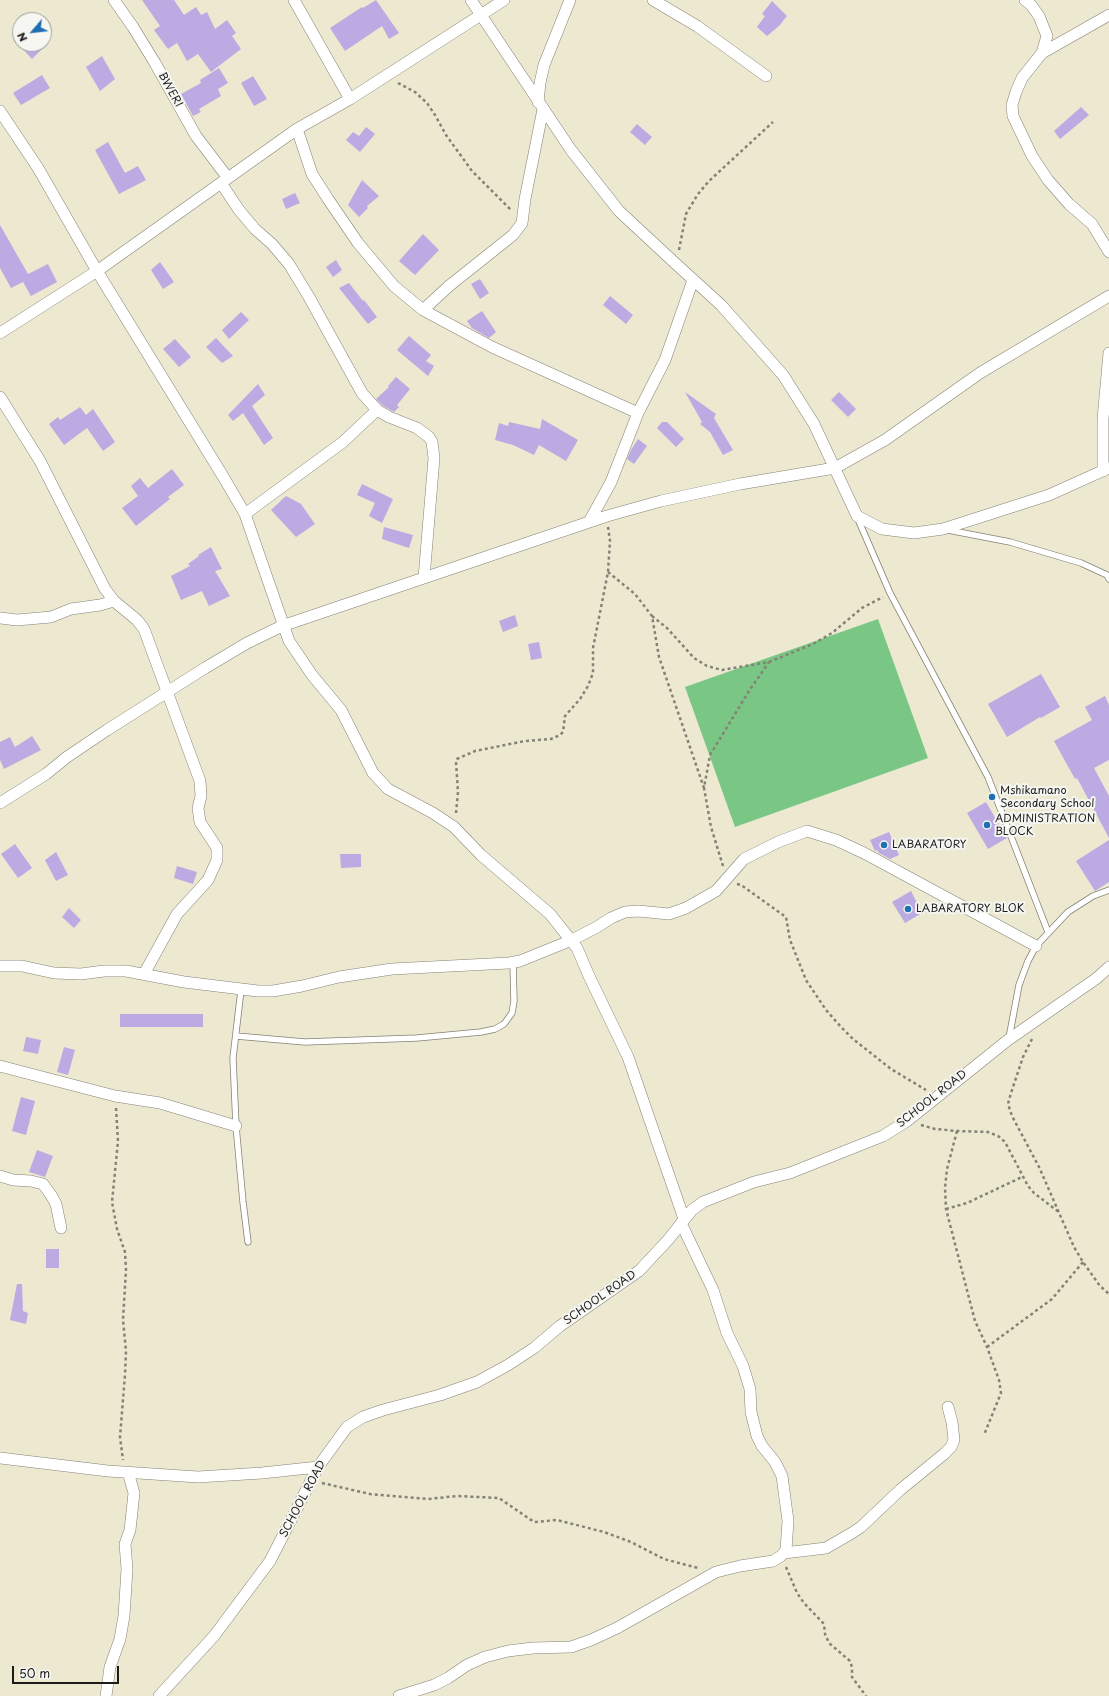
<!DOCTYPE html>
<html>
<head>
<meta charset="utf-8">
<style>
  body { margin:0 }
  #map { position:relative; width:1109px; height:1696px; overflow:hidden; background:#ede8d0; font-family:"Playpen Sans",sans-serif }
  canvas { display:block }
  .north { position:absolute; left:12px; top:12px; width:40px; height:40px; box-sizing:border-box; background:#f6f6f2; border:1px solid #9f9f9c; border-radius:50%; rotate:242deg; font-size:11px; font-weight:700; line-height:16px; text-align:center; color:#1c1c1c }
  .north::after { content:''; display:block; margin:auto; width:14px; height:18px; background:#1f6fb2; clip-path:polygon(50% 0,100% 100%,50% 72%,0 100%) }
  .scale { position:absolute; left:12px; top:1666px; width:107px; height:18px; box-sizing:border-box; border:2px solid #1c1c1c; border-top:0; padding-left:5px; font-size:12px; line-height:14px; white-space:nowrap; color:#1c1c1c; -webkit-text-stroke:3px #f6f6f2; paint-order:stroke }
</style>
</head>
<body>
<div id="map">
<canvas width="1109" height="1696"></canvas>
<div class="north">N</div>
<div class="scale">50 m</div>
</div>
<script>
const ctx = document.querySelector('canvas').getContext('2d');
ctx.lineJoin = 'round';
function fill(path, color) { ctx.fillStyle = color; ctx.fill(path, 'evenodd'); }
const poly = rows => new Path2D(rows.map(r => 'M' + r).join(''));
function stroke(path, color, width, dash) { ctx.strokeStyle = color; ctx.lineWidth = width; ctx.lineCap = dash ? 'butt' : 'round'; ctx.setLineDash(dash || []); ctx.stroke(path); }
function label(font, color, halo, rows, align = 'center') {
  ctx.font = font + ' "Playpen Sans",sans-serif'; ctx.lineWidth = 4; ctx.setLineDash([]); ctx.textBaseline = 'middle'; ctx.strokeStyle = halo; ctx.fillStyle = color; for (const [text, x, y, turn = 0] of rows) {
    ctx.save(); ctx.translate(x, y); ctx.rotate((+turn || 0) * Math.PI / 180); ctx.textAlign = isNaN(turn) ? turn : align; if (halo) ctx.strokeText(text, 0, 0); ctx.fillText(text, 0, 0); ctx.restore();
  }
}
fill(poly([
  [878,619,928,758,735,827,685,687]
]), '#7ac685');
fill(poly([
  [142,0,174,0,184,15,196,7,201,15,207,12,215,29,227,20,236,33,232,36,241,49,211,72,198,54,187,61,177,43,168,49,154,30,160,26],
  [376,0,399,33,389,39,382,26,345,51,330,28,362,7,363,8],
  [772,1,787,16,779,26,767,36,757,27,765,16,762,14],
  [18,44,47,44,32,59],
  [102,56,115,79,100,91,86,67],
  [219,68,228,83,218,89,221,96,199,109,201,112,193,116,181,94,201,83,200,80],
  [42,75,50,88,21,105,13,93],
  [253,76,267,99,254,106,241,83],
  [1081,107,1089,115,1060,139,1054,131],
  [637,124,652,137,645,145,630,132],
  [366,127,375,134,360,152,346,140,353,132,359,136],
  [108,142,125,173,138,166,146,180,119,194,95,150],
  [362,180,379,196,367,206,368,208,359,217,348,205],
  [295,193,300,203,286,209,282,199],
  [0,225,28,274,48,264,57,282,31,296,23,282,11,288,0,268],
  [423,234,439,250,415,275,399,261],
  [336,260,342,270,333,277,326,267],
  [160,262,174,282,163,289,151,270],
  [480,279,489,293,480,299,471,284],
  [349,283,363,301,364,300,377,317,368,324,339,288],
  [610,296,633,315,626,324,603,305],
  [482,311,496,332,489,338,472,328,467,321],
  [241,312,249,320,229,339,222,330],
  [409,336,431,355,426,361,434,366,428,376,397,350],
  [216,338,233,356,222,363,206,347],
  [175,339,191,357,179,367,163,349],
  [396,377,410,389,397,405,399,407,394,412,382,405,376,399,389,387,388,386],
  [258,384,265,395,252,406,273,438,264,445,243,413,233,421,228,415],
  [685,392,716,414,714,418,733,450,723,455,710,432,700,424,702,422],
  [839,392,856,409,848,417,831,400],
  [80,407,86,415,93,409,115,442,103,451,87,428,64,445,49,424,58,417,60,420],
  [542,419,578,440,566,461,539,445,534,455,513,445,495,440,499,423,508,426,509,422,540,429],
  [662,422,667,422,684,439,676,447,657,428],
  [638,439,647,446,634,464,627,459,631,450],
  [172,469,184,485,168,497,170,499,136,526,122,508,138,496,131,486,140,478,148,488],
  [362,484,393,499,382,523,369,516,375,503,357,495],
  [286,496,301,504,315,524,296,537,271,510],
  [384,527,413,535,409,548,382,539],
  [211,547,222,569,215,571,230,596,209,606,202,591,181,600,171,576,190,566,188,564,199,556,198,555],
  [515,615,518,626,503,632,499,621],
  [539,642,542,658,531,660,528,644],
  [1041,674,1060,707,1041,718,1040,717,1007,737,988,704],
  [1105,696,1109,705,1109,760,1094,768,1109,796,1109,838,1077,778,1075,779,1054,741,1092,720,1085,707],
  [32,736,41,750,4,769,0,760,0,742,10,737,15,747],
  [986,802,1007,838,988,849,967,813],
  [889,832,899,855,890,859,879,853,877,850,875,851,870,840],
  [1109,840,1109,882,1095,891,1076,861],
  [15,844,32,868,18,878,1,854],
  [56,852,68,875,56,881,45,860],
  [340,854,361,854,361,867,341,868],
  [177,866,197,872,193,884,174,878],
  [911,891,922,913,905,923,892,902],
  [69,908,81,920,74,928,62,917],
  [120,1014,203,1014,203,1027,120,1027],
  [26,1037,41,1040,38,1054,23,1051],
  [64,1047,75,1050,68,1075,57,1072],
  [21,1097,35,1101,26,1135,12,1131],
  [37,1150,53,1156,45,1177,29,1172],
  [46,1249,59,1249,59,1268,46,1268],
  [17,1284,22,1284,23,1311,28,1313,26,1324,10,1320]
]), '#bcaae2');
const lane = poly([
  [857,517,890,593,988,777,1048,932],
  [948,530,1010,542,1081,563,1107,575,1109,579],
  [241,990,233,1058,236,1126,243,1202,248,1242],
  [236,1036,305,1042,417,1038,481,1032,495,1029,504,1024,512,1013,514,1001,513,963],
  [1009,1038,1019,985,1028,961,1036,946,1068,912,1093,896,1109,890]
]);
const street = poly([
  [114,0,133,27,155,63,196,136,228,178],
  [294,0,350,99],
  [471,0,571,150,619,211,676,264,721,305,783,375,814,424,857,516,882,529,914,533,943,529,1049,495,1109,468],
  [653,0,697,26,766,76],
  [1025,0,1031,5,1039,16,1047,36,1042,53,1022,78,1016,92,1012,105,1013,116,1032,156,1048,180,1069,204,1092,224,1109,252],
  [1042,53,1109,15],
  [538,102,540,83,544,65,570,0],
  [0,111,38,168,97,271,224,478,245,514,289,641,312,675,341,710,373,773,388,789,433,813,454,827,481,855,550,914,577,948,589,976,628,1057,684,1219],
  [297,129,312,174,328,199,358,243,394,286,423,310,492,347,638,413],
  [221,183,239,210,255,229,272,244,289,264,309,297,362,393,377,410,389,417,417,428,429,437,432,442,434,458,424,578],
  [423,310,449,286,513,235,522,223,525,199,543,109],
  [0,333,97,271,297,129,350,99,504,0],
  [0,397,40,461,105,589,114,601,137,620,144,629,200,781,201,796,198,808,200,822,217,848,217,860,208,880,177,914,144,974],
  [1103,471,1103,419,1109,353],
  [245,514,343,442,377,410],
  [589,522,611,482,638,413,665,360,693,280],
  [0,618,17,620,51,617,71,609,100,605,114,601],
  [0,803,46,774,67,757,107,730,205,668,247,643,282,626,607,516,661,501,740,484,835,468,885,440,980,373,1109,296],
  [0,966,22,966,54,973,81,974,104,971,126,971,184,982,258,991,273,991,302,986,339,977,392,969,509,963,520,961,572,940,597,927,611,918,625,912,638,911,669,914,686,908,716,891,744,859,778,842,807,831,836,840,864,853,1036,946],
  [0,1066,115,1096,160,1103,236,1126],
  [0,1176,13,1180,31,1181,43,1184,51,1195,56,1204,61,1228],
  [0,1458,108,1471,198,1477,262,1473,318,1467],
  [784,1553,826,1548,852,1533,861,1527,900,1490,944,1454,951,1447,954,1440,952,1422,948,1407],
  [106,1696,110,1667,120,1639,124,1616,127,1569,125,1544,130,1530,134,1493,128,1472],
  [159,1696,214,1636,270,1561,318,1467,347,1427,363,1417,383,1410,440,1395,477,1382,508,1365,534,1348,560,1326,639,1271,668,1240,692,1210,703,1202,754,1182,790,1173,883,1136,907,1121,1008,1040,1097,978,1109,967],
  [399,1696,434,1685,448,1678,467,1665,485,1657,508,1651,533,1648,571,1647,591,1640,617,1628,716,1572,740,1566,773,1561,781,1556,786,1550,788,1521,782,1476,775,1462,762,1446,757,1436,751,1412,750,1389,743,1366,727,1333,713,1290,681,1223]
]);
stroke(lane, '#848276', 7);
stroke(street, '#848276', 12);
stroke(poly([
  [398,83,415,92,427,103,435,115,446,135,472,171,511,210],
  [679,250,686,214,698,194,709,181,773,122],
  [608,572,635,594,652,616,659,657,704,788],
  [652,616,667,628,694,658,707,666,722,670,769,662,813,644,832,633,862,608,883,597],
  [456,813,458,792,456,762,457,759,475,751,525,741,551,739,560,735,563,732,565,716,580,699,588,686,593,673,593,648,608,572,610,541,608,527],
  [723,866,711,827,704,788,710,755,749,691,769,662],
  [737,884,741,885,786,917,790,940,806,980,826,1010,841,1027,853,1039,891,1069,926,1090],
  [1032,1039,1023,1057,1011,1093,1008,1104,1012,1116,1039,1167,1074,1247,1083,1262,1100,1286,1109,1294],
  [116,1108,118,1141,112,1202,117,1229,125,1252,126,1270,123,1320,126,1351,125,1375,120,1437,123,1460],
  [921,1125,935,1129,957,1131,988,1132,998,1136,1005,1142,1028,1186,1034,1193,1060,1213],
  [957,1131,947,1169,945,1188,946,1209,975,1321,987,1347,999,1380,1001,1393,984,1435],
  [946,1209,967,1203,1022,1177],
  [987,1347,1052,1299,1083,1262],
  [322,1483,370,1494,428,1499,457,1496,499,1498,534,1522,557,1520,604,1532,631,1542,664,1559,698,1568],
  [786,1567,797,1593,804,1603,824,1624,825,1634,829,1643,850,1661,852,1667,852,1677,866,1696]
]), '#848276', 2.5, [3, 3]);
stroke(lane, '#fff', 5.5);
stroke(street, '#fff', 11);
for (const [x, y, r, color] of [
  [992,797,4,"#1f6fb2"],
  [987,825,4,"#1f6fb2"],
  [884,845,4,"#1f6fb2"],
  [908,909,4,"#1f6fb2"]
]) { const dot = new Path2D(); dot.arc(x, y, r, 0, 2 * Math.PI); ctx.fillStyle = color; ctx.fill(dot); stroke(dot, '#f6f6f2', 1.5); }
label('11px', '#1c1c1c', '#f6f6f2', [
  ["BWERI",170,90,61],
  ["SCHOOL ROAD",932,1099,-38],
  ["SCHOOL ROAD",600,1298,-35],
  ["SCHOOL ROAD",303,1499,-62]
]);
label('11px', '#1c1c1c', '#f6f6f2', [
  ["Mshikamano",1000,791],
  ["Secondary School",1000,804],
  ["ADMINISTRATION",995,819],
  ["BLOCK",995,832],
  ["LABARATORY",892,845],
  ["LABARATORY BLOK",916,909]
], 'left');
</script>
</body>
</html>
